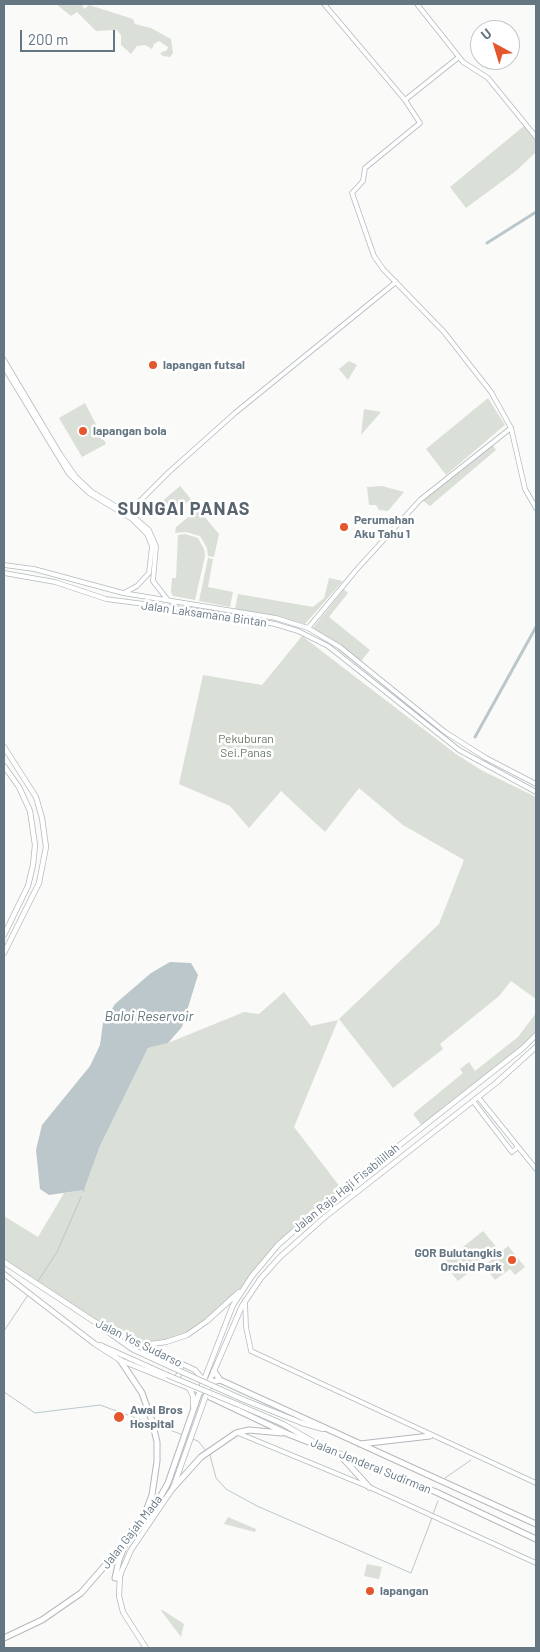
<!DOCTYPE html>
<html>
<head>
<meta charset="utf-8">
<style>
  body { margin:0 }
  #map { position:relative; width:540px; height:1652px; overflow:hidden; background:#fafaf8; font-family:Barlow,sans-serif }
  canvas { display:block }
  .frame { position:absolute; inset:0; border:5px solid #657683; pointer-events:none }
  .north { position:absolute; left:470px; top:20px; width:50px; height:50px; box-sizing:border-box; background:#fff; border:1px solid #c1c8cd; border-radius:50%; rotate:321deg; font-size:14px; font-weight:700; line-height:20px; text-align:center; color:#657683 }
  .north::after { content:''; display:block; margin:auto; width:18px; height:22px; background:#e4572e; clip-path:polygon(50% 0,100% 100%,50% 72%,0 100%) }
  .scale { position:absolute; left:20px; top:30px; width:95px; height:22px; box-sizing:border-box; border:2px solid #657683; border-top:0; padding-left:6px; font-size:15px; line-height:18px; white-space:nowrap; color:#657683; -webkit-text-stroke:4px #fff; paint-order:stroke }
</style>
</head>
<body>
<div id="map">
<canvas width="540" height="1652"></canvas>
<div class="frame"></div>
<div class="north">U</div>
<div class="scale">200 m</div>
</div>
<script>
const ctx = document.querySelector('canvas').getContext('2d');
ctx.lineJoin = 'round';
function fill(path, color) { ctx.fillStyle = color; ctx.fill(path, 'evenodd'); }
const poly = rows => new Path2D(rows.map(r => 'M' + r).join(''));
function stroke(path, color, width, dash) { ctx.strokeStyle = color; ctx.lineWidth = width; ctx.lineCap = dash ? 'butt' : 'round'; ctx.setLineDash(dash || []); ctx.stroke(path); }
function label(font, color, halo, rows, align = 'center') {
  ctx.font = font + ' Barlow,sans-serif'; ctx.lineWidth = 5; ctx.setLineDash([]); ctx.textBaseline = 'middle'; ctx.strokeStyle = halo; ctx.fillStyle = color; for (const [text, x, y, turn = 0] of rows) {
    ctx.save(); ctx.translate(x, y); ctx.rotate((+turn || 0) * Math.PI / 180); ctx.textAlign = isNaN(turn) ? turn : align; if (halo) ctx.strokeText(text, 0, 0); ctx.fillText(text, 0, 0); ctx.restore();
  }
}
fill(poly([
  [56,4,82,4,84,9,89,5,133,19,135,24,151,28,171,39,173,53,170,57,163,56,160,53,167,50,168,47,159,41,154,44,152,49,145,45,137,46,131,54,121,45,121,35,117,30,96,31,77,12,71,16],
  [524,126,536,141,536,152,516,171,466,208,450,187],
  [349,361,357,365,348,380,339,369],
  [488,398,505,425,446,475,426,449],
  [85,403,106,444,82,457,59,418],
  [364,409,381,412,361,435],
  [491,443,496,450,430,506,422,500],
  [180,486,191,499,170,517,159,504],
  [382,486,404,492,388,511,379,510,376,505,369,505,367,487],
  [198,509,219,534,214,557,208,556,207,548,200,536,186,532,175,533,176,527],
  [185,534,198,538,204,549,205,556,195,600,173,596,171,592,172,578,176,578,178,535],
  [208,558,213,559,208,587,233,592,230,607,199,601],
  [329,578,343,581,305,624,235,609,238,594,313,607,324,598],
  [344,589,348,593,329,617,370,650,358,665,312,629],
  [302,636,456,754,481,770,536,797,536,999,511,981,499,996,440,1044,443,1049,393,1088,339,1019,439,924,464,860,403,825,359,788,325,832,281,791,249,828,230,806,179,784,203,675,262,685],
  [284,992,311,1026,338,1020,294,1127,344,1192,292,1235,261,1266,223,1311,199,1328,175,1338,135,1343,119,1338,4,1261,4,1216,38,1237,64,1193,84,1190,100,1146,148,1048,168,1043,244,1012,259,1014],
  [536,1013,536,1035,468,1094,423,1127,413,1114,463,1073,460,1069,469,1062,475,1071,518,1037],
  [483,1231,498,1249,458,1281,443,1263],
  [508,1246,525,1267,515,1275,510,1269,495,1280,484,1266],
  [228,1517,256,1529,255,1532,224,1524],
  [367,1564,382,1567,379,1579,364,1576],
  [161,1609,184,1624,181,1637,162,1612]
]), '#dadfd7');
fill(poly([
  [170,962,191,963,198,975,182,1027,168,1043,148,1048,100,1146,84,1190,49,1195,40,1189,36,1150,42,1125,90,1066,100,1045,103,1023,115,1004,151,973]
]), '#bbc7cb');
stroke(poly([
  [83,1192,84,1190],
  [38,1281,57,1252,81,1197],
  [4,1331,28,1295],
  [4,1392,35,1413,100,1405,150,1423],
  [154,1424,183,1435],
  [187,1437,198,1441,207,1452],
  [210,1455,216,1478,226,1489,257,1506,411,1573,432,1518],
  [445,1478,471,1460],
  [433,1514,438,1501]
]), '#bbc7cb', 1);
stroke(poly([
  [487,243,536,212],
  [475,737,536,627]
]), '#bbc7cb', 3);
const secondary = poly([
  [324,4,405,100,420,123,365,168,363,181,352,193,374,256,383,269,444,332,491,392,511,428,525,489,536,508],
  [417,4,463,62,488,78,536,137],
  [405,100,459,57],
  [4,360,60,454,76,477,92,492,134,517,149,530,156,546,153,581,167,599],
  [4,367,69,474,89,493,132,519,147,534,152,546,149,573,137,586,124,593],
  [128,513,169,472,235,413,396,282],
  [4,565,34,569,123,593,276,618,308,628,340,647,445,732,486,758,536,784],
  [4,573,55,582,106,599,213,613,275,624,298,631,328,646,459,750,536,792],
  [308,628,358,568,420,500,511,428],
  [478,1097,536,1169],
  [473,1101,512,1152,518,1147],
  [245,1301,246,1327,251,1351,536,1483],
  [238,1433,369,1487,536,1563]
]);
const primary = poly([
  [4,747,36,797,42,818,46,847,39,883,4,953],
  [4,766,19,787,30,811,35,845,33,865,28,886,4,935],
  [4,1262,101,1326,195,1370,204,1381],
  [4,1274,95,1344,120,1360,189,1388,193,1396,193,1406],
  [104,1329,132,1349,171,1367],
  [100,1345,167,1375],
  [144,1345,166,1342,187,1335,207,1321,239,1292],
  [175,1380,180,1373,181,1364],
  [202,1385,233,1305,252,1276,278,1245,321,1207,523,1048,536,1035],
  [189,1388,199,1390,210,1380,242,1306,261,1278,280,1257,325,1217,496,1083,536,1047],
  [242,1399,302,1423,323,1429],
  [239,1405,283,1424,319,1445],
  [146,1648,123,1612,119,1596,120,1575,131,1550,173,1488,210,1384]
]);
const highway = poly([
  [120,1360,142,1393,152,1421,157,1442,157,1461,152,1495,144,1516],
  [214,1371,220,1380,536,1524],
  [201,1392,212,1382,220,1380],
  [208,1392,210,1397,288,1434,436,1492,536,1539],
  [360,1444,430,1436],
  [339,1454,369,1487],
  [173,1488,201,1457,236,1433,249,1430,282,1433],
  [120,1575,118,1578,115,1578,119,1560,124,1547],
  [4,1638,42,1620,81,1593,129,1538,158,1501,168,1483,201,1388]
]);
stroke(secondary, '#b3babf', 5.5);
stroke(primary, '#b5babe', 6);
stroke(highway, '#b4b9bd', 7);
stroke(secondary, '#fff', 4);
stroke(primary, '#fff', 4.5);
stroke(highway, '#fff', 5);
const primaryBridge = poly([
  [171,1367,242,1399],
  [167,1375,239,1405]
]);
stroke(primaryBridge, '#b5babe', 6, []);
stroke(primaryBridge, '#fff', 4.5);
for (const [x, y, r, color] of [
  [153,365,5,"#e4572e"],
  [83,431,5,"#e4572e"],
  [344,527,5,"#e4572e"],
  [512,1260,5,"#e4572e"],
  [119,1417,6,"#e4572e"],
  [370,1591,5,"#e4572e"]
]) { const dot = new Path2D(); dot.arc(x, y, r, 0, 2 * Math.PI); ctx.fillStyle = color; ctx.fill(dot); stroke(dot, '#fff', 2); }
label('bold 12px', '#657683', '#fff', [
  ["lapangan futsal",163,365],
  ["lapangan bola",93,431],
  ["Perumahan",354,520],
  ["Aku Tahu 1",354,534],
  ["GOR Bulutangkis",502,1253,"right"],
  ["Orchid Park",502,1267,"right"],
  ["Awal Bros",130,1410],
  ["Hospital",130,1424],
  ["lapangan",380,1591]
], 'left');
label('12px', '#657683', '#fff', [
  ["Jalan Laksamana Bintan",204,614,8],
  ["Jalan Raja Haji Fisabilillah",346,1188,-39],
  ["Jalan Yos Sudarso",139,1343,26],
  ["Jalan Jenderal Sudirman",371,1466,22],
  ["Jalan Gajah Mada",132,1532,-52]
]);
label('12px', '#687a64', '#fff', [
  ["Pekuburan",246,739],
  ["Sei.Panas",246,753]
]);
label('italic 14px', '#60757c', '#fff', [
  ["Baloi Reservoir",149,1016]
]);
ctx.letterSpacing = '1px';
label('bold 18px', '#57646e', '#fff', [
  ["SUNGAI PANAS",184,509]
]);
ctx.letterSpacing = '0px';
</script>
</body>
</html>
